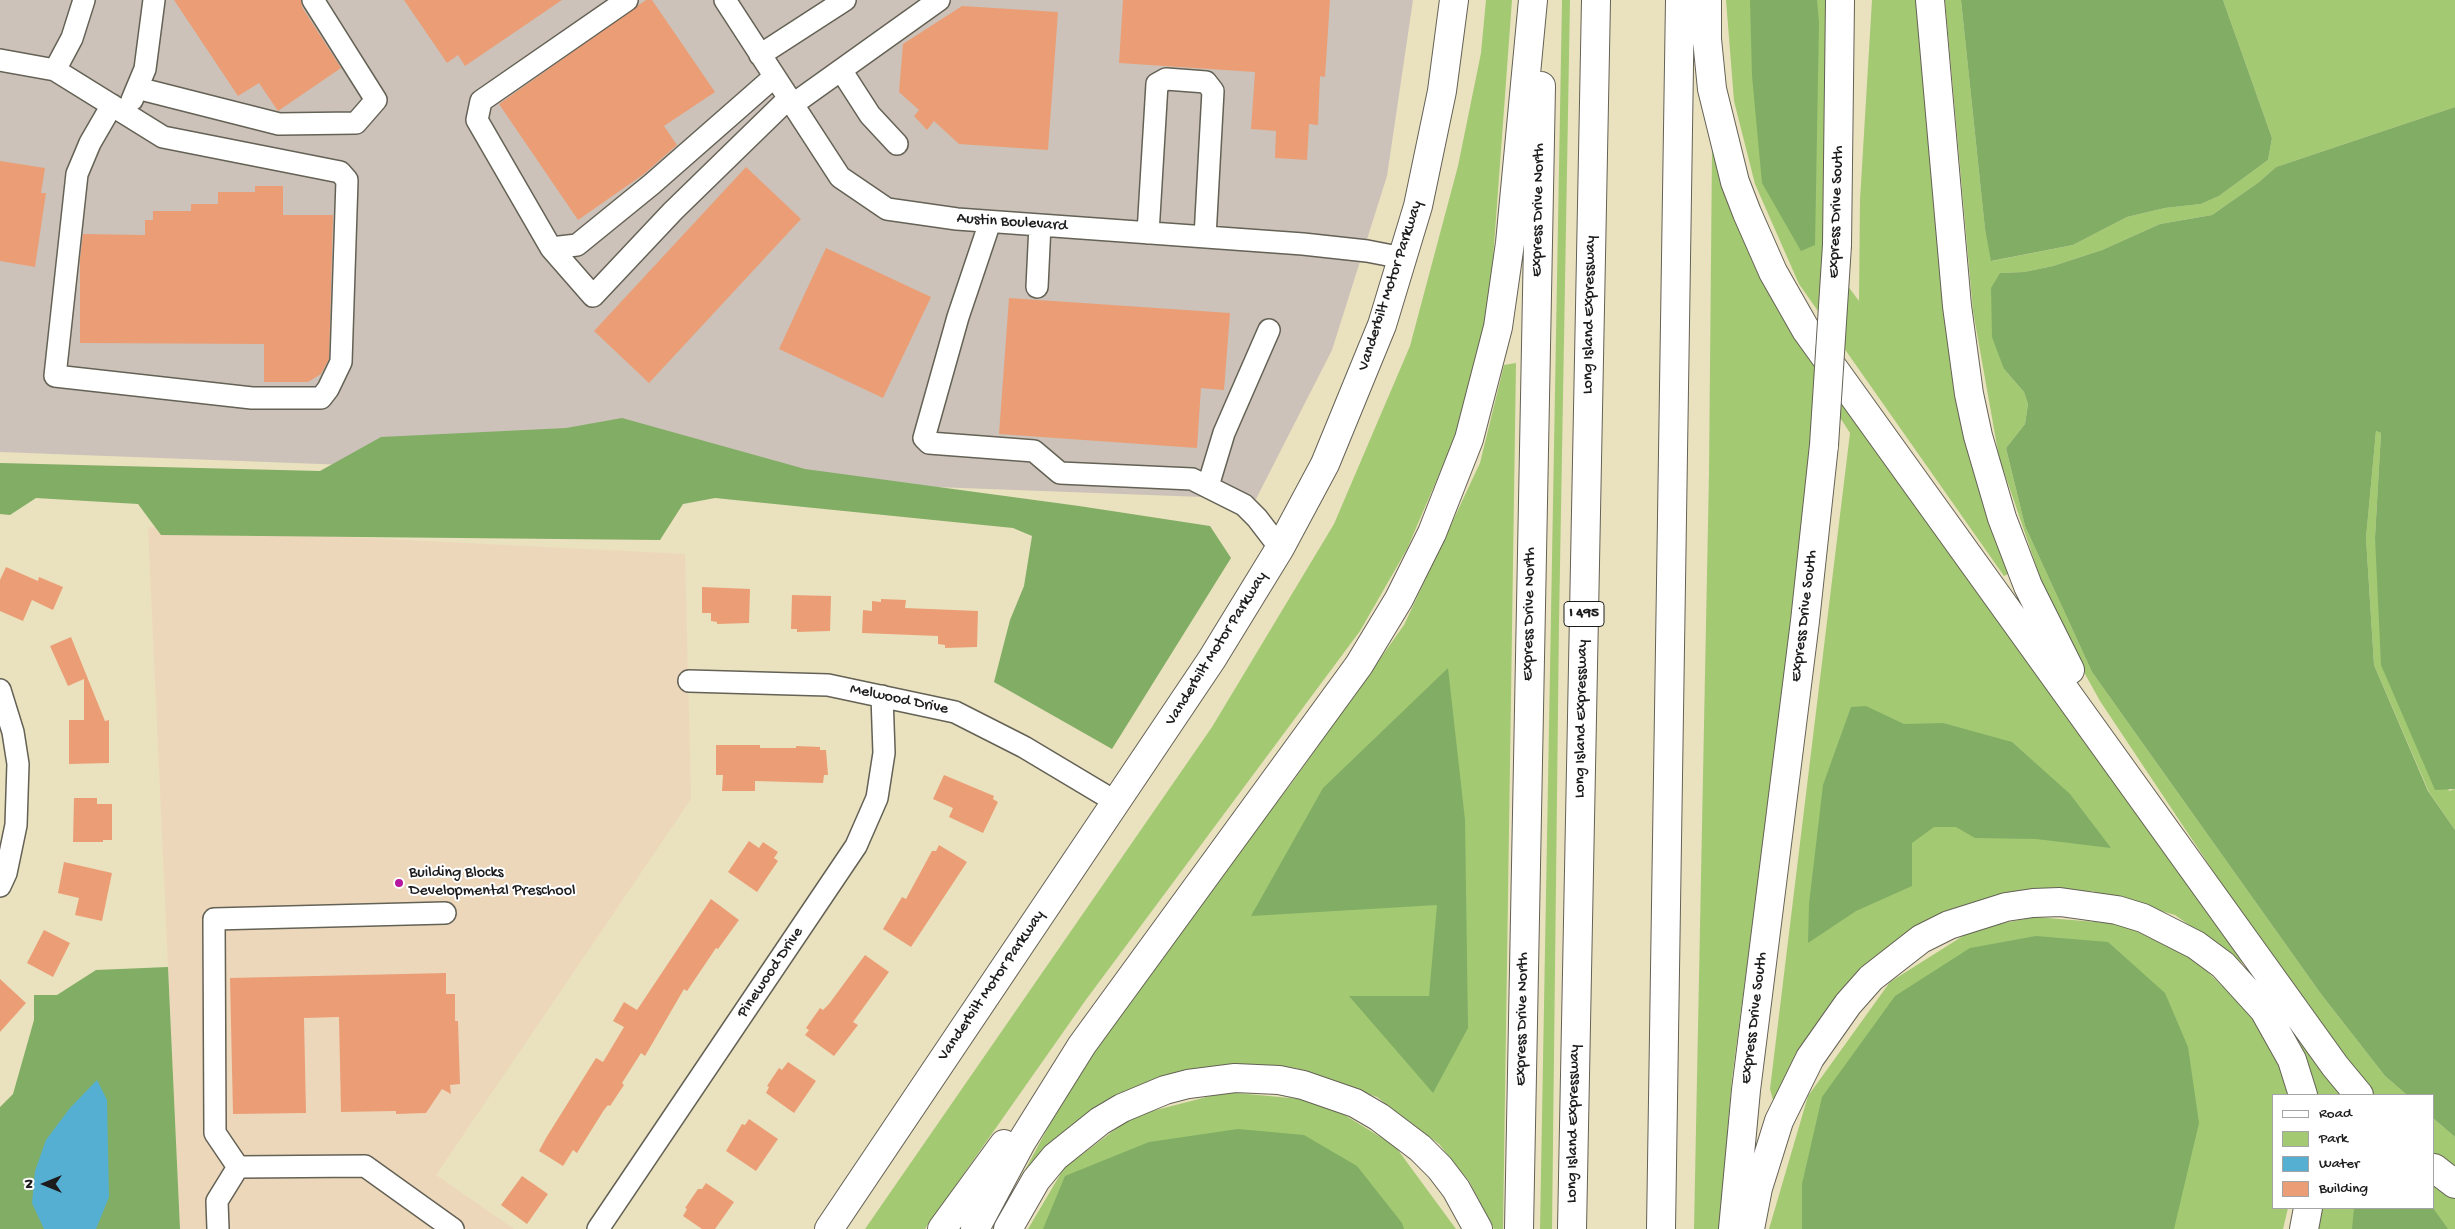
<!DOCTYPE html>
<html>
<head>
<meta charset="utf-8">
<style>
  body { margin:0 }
  #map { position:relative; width:2455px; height:1229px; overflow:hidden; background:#eae1bf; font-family:"Gochi Hand",sans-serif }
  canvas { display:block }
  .legend { position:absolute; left:2272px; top:1094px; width:162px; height:115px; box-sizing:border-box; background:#fff; border:1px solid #a4a4a4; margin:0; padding:6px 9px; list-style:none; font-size:15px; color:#1c1c1c }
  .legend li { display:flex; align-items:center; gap:10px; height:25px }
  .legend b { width:25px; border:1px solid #a4a4a4 }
  .north { position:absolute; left:20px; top:1159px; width:50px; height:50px; -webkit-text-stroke:4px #fff; paint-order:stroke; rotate:270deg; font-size:14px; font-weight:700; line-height:20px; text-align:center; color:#1c1c1c }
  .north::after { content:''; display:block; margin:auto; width:18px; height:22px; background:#1c1c1c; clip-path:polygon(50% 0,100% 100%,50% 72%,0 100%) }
</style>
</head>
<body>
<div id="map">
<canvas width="2455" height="1229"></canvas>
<ul class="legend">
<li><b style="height:6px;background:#fff"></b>Road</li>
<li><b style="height:14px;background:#a3c973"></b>Park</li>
<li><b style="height:14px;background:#54afd2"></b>Water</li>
<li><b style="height:14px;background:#eb9e75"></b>Building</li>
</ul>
<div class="north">N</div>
</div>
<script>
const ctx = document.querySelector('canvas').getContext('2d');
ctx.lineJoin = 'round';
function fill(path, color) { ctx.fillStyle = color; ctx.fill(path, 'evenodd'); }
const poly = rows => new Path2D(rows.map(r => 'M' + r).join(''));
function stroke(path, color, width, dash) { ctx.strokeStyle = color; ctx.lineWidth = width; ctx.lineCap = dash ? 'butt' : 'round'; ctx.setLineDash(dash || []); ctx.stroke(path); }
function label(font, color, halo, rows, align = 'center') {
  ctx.font = font + ' "Gochi Hand",sans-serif'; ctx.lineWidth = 4; ctx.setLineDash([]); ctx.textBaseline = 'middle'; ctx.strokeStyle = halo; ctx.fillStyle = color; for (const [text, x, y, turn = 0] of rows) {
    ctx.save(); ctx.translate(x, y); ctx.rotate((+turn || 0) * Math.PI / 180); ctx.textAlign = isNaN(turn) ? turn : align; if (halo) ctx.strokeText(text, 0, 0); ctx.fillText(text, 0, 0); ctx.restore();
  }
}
fill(poly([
  [148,527,685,554,691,799,436,1175,514,1229,180,1229]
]), '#edd7bb');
fill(poly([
  [0,0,1413,0,1387,176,1332,350,1256,499,0,452]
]), '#ccc2b9');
fill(poly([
  [1486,0,1512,0,1490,300,1456,435,1407,549,1360,631,1085,1001,925,1229,865,1229,1212,727,1334,524,1410,346,1458,166,1481,53],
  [1562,0,1570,0,1559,623,1552,1229,1540,1229],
  [1726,0,1831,0,1824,254,1859,301,1860,200,1872,0,1926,0,1953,318,2018,569,2004,576,1799,284,1755,184,1734,101],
  [1945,0,1961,0,1985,229,1992,261,2073,245,2127,217,2165,208,2201,204,2219,196,2268,160,2272,138,2223,0,2455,0,2455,107,2276,167,2259,182,2212,215,2160,224,2102,250,2053,266,2024,272,2000,273,2004,369,2024,392,2028,404,2025,424,2006,448,2025,526,2092,672,2321,994,2385,1076,2407,1095,2374,1095,2364,1084,2261,943,2100,701,2054,618,1999,457,1973,311],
  [1712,150,1733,215,1813,353,2347,1095,2314,1095,2298,1035,2245,965,2175,915,2092,891,1997,897,1912,933,1786,1081,1773,1100,1770,1089,1850,433,1817,382,1778,731,1732,1078,1719,1229,1694,1229,1709,473],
  [1516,363,1503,1229,1494,1229,1469,1181,1439,1144,1377,1097,1296,1068,1223,1065,1153,1079,1083,1116,1020,1190,999,1229,993,1229,1076,1076,1191,912,1291,784,1404,625,1480,463,1504,365],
  [2376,431,2381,433,2375,537,2449,791,2455,789,2455,830,2429,792,2374,665,2366,538],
  [2035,917,2121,924,2194,959,2253,1015,2286,1080,2288,1095,2274,1095,2274,1208,2288,1208,2283,1229,1769,1229,1808,1096,1890,982,1974,929],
  [1226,1092,1322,1101,1395,1146,1456,1229,1028,1229,1064,1168,1133,1116],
  [2434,1119,2455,1137,2455,1171,2434,1154],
  [2434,1178,2455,1194,2455,1229,2311,1229,2317,1208,2434,1208]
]), '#a3c973');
fill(poly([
  [1750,0,1817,0,1819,22,1815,245,1801,251,1762,183,1752,76],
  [1961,0,2223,0,2272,138,2268,160,2219,196,2201,204,2165,208,2127,217,2073,245,1991,261,1985,229],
  [2455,107,2455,789,2435,790,2381,665,2375,537,2381,433,2376,431,2366,538,2374,665,2428,791,2455,830,2455,1137,2434,1119,2434,1095,2407,1095,2385,1076,2321,994,2092,672,2025,526,2006,448,2025,424,2028,404,2024,392,2004,369,1992,337,1991,288,2000,273,2024,272,2053,266,2102,250,2160,224,2212,215,2259,182,2276,167],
  [622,418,805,469,1079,506,1210,526,1231,558,1112,749,994,682,1010,620,1024,586,1032,536,1013,528,715,498,683,504,660,540,161,535,138,504,36,498,10,515,0,514,0,463,320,471,381,437,566,428],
  [1448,668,1465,820,1468,1028,1433,1093,1349,996,1429,996,1437,905,1251,916,1323,788],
  [1866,706,1904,724,1943,723,2012,742,2070,794,2111,848,2036,839,1975,838,1956,827,1934,827,1912,843,1912,886,1856,911,1808,943,1809,904,1823,785,1851,707],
  [2036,936,2108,942,2165,993,2188,1047,2199,1123,2174,1229,1802,1229,1802,1184,1822,1097,1895,996,1970,948],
  [168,967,180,1229,0,1229,0,1107,13,1094,34,1020,34,995,57,995,96,970],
  [1238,1129,1304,1135,1357,1166,1402,1223,1404,1229,1043,1229,1065,1176,1149,1142],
  [2354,1208,2433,1208,2448,1229,2352,1229]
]), '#82ad65');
fill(poly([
  [97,1080,107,1100,109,1197,96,1229,44,1229,32,1203,35,1171,46,1140,70,1108]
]), '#54afd2');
fill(poly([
  [174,0,301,0,302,7,341,68,278,111,259,83,238,96],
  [404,0,562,0,465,66,458,55,447,63],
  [646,0,652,0,715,92,664,126,677,145,644,174,578,220,499,104],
  [1123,0,1330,0,1325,77,1320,76,1318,125,1309,124,1307,160,1275,158,1276,131,1251,129,1255,72,1119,63],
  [962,6,1058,12,1048,150,959,144,934,121,927,130,914,116,919,110,899,92,903,44],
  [0,161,45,168,41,193,46,193,35,267,0,261],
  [746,167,801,219,649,383,594,331],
  [255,186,283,186,283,215,333,215,329,359,321,374,308,382,264,382,264,344,80,343,80,259,83,234,145,235,145,220,153,220,153,211,191,211,191,204,218,204,218,192,255,192],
  [826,248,931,297,883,398,779,349],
  [1009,298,1230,313,1224,390,1201,388,1197,448,999,434],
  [6,567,38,581,39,577,63,587,53,610,32,600,23,621,0,611,0,580],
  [702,587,750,589,749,623,717,624,717,622,711,621,711,613,702,613],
  [792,595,831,596,830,631,797,632,797,629,791,629],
  [881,599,906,600,905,608,978,611,977,647,945,648,945,645,938,644,938,636,862,633,863,610,872,611,872,601,881,602],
  [71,637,105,721,109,720,109,763,69,764,69,720,84,720,84,679,68,686,50,646],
  [716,745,760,745,760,748,796,748,796,746,820,747,820,750,826,750,828,775,824,775,823,783,755,781,755,791,722,791,723,775,716,775],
  [944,775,994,796,993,799,998,802,983,833,949,817,953,808,933,799],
  [74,798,97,798,97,804,112,804,112,840,103,840,103,842,73,842],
  [749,841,759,848,763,842,778,852,774,858,778,861,757,892,728,872],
  [939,845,967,862,911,947,883,929,902,897,906,899,932,851,936,851],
  [64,862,112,873,102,921,75,915,79,898,58,893],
  [711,899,739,920,718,949,716,948,687,991,684,989,645,1056,641,1053,622,1083,624,1085,610,1106,608,1105,604,1110,577,1153,573,1150,563,1166,539,1151,546,1138,596,1058,603,1062,624,1027,613,1021,624,1002,637,1010],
  [44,930,70,943,53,977,27,963],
  [865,955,889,972,853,1022,858,1025,834,1056,805,1035,809,1030,806,1028,820,1008,823,1010,829,1004],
  [446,973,446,994,455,994,455,1021,458,1021,460,1084,450,1085,451,1094,442,1089,426,1113,396,1114,396,1111,341,1112,339,1017,304,1018,306,1113,233,1114,230,978],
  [0,979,26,1003,0,1032],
  [788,1062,816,1081,794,1113,766,1093,769,1087,767,1086,779,1068,782,1070],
  [749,1119,778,1139,756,1171,726,1151,742,1124,745,1125],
  [522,1176,548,1194,527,1224,501,1205],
  [706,1183,734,1202,715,1229,702,1229,683,1216,687,1209,685,1208,698,1189,702,1189]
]), '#eb9e75');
const minor = poly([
  [627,0,481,101,477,120,551,248,577,245,652,184,774,77],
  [725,0,840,177,887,209,957,219,1303,244,1367,251,1403,258],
  [760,55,845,0],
  [0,60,55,70,163,137,340,172,347,180,341,362,328,389,321,398,252,398,55,376,77,174,90,143,112,105],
  [55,70,72,38,84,0],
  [841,70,870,115,897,144],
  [137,88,279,124,356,123,376,100,313,0],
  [132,100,145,69,154,0],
  [792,105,939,0],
  [990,222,958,317,924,438,929,443,1034,451,1060,473,1192,479,1244,505,1257,518,1280,548],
  [1148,233,1157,84,1166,79,1206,82,1213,91,1205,237],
  [551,248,593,296,673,211,788,99],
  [1037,287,1040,225],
  [1208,486,1224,433,1269,330],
  [689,681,828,685,955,712,1024,747,1116,802],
  [0,690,13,732,18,764,16,825,6,873,0,886],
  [238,1167,365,1166,453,1229],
  [218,1229,217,1201,238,1167,215,1133,214,919,445,913],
  [598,1229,856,846,877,798,884,753,882,696]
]);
const major = poly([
  [829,1229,1212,659,1280,548,1325,464,1382,325,1418,206,1442,91,1454,0]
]);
const highway = poly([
  [1707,0,1707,39,1712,89,1735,182,1747,213,1773,272,1806,330,2335,1066,2359,1095],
  [1930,0,1957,306,1969,394,1978,436,2002,518,2028,586,2070,670],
  [1837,245,1840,0],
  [2434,1168,2455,1184],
  [942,1229,1004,1144],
  [975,1229,1022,1141,1082,1045,1359,665,1399,599,1432,533,1469,439,1498,327,1510,243,1533,0],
  [1008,1229,1036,1180,1055,1157,1100,1121,1122,1108,1165,1090,1188,1084,1235,1078,1279,1080,1303,1085,1355,1103,1379,1117,1420,1148,1440,1168,1456,1189,1478,1229],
  [1519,1229,1541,86],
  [1572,1229,1596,0],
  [1661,1229,1680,0],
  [1733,1229,1746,1090,1805,621,1824,445],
  [1750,1229,1758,1188,1779,1121,1810,1058,1848,1004,1871,978,1921,939,1949,925,2006,907,2033,903,2060,902,2117,910,2143,918,2196,945,2223,965,2264,1010,2292,1060,2303,1095],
  [2304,1229,2308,1208]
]);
stroke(minor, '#646155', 24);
stroke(major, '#646155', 30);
stroke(highway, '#646155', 30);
stroke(minor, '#fff', 21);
stroke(major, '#fff', 28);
stroke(highway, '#fff', 28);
const highwayBridge = poly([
  [1824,445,1837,245]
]);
stroke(highwayBridge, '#646155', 30, []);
stroke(highwayBridge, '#fff', 28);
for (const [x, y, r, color] of [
  [399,883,5,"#b5179e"]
]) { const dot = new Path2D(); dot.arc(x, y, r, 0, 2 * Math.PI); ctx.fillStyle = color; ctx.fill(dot); stroke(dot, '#fff', 2); }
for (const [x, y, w] of [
  [1584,614,40]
]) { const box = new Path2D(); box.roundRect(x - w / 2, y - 12.5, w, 25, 4); ctx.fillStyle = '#fff'; ctx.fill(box); stroke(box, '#1c1c1c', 1); }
label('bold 15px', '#1c1c1c', null, [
  ["I 495",1584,614]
]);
label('16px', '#1c1c1c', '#fff', [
  ["Express Drive North",1539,210,-89],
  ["Express Drive South",1837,212,-88],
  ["Austin Boulevard",1012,223,4],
  ["Vanderbilt Motor Parkway",1391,286,-72],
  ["Long Island Expressway",1590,315,-89],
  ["Express Drive North",1530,614,-89],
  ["Express Drive South",1805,616,-83],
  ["Vanderbilt Motor Parkway",1217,649,-58],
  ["Melwood Drive",899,700,12],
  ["Long Island Expressway",1582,719,-89],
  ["Pinewood Drive",771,973,-56],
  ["Vanderbilt Motor Parkway",992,986,-56],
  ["Express Drive South",1755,1018,-83],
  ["Express Drive North",1523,1019,-89],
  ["Long Island Expressway",1574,1124,-89]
]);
label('16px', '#1c1c1c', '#fff', [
  ["Building Blocks",409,874],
  ["Developmental Preschool",409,892]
], 'left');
</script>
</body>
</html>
